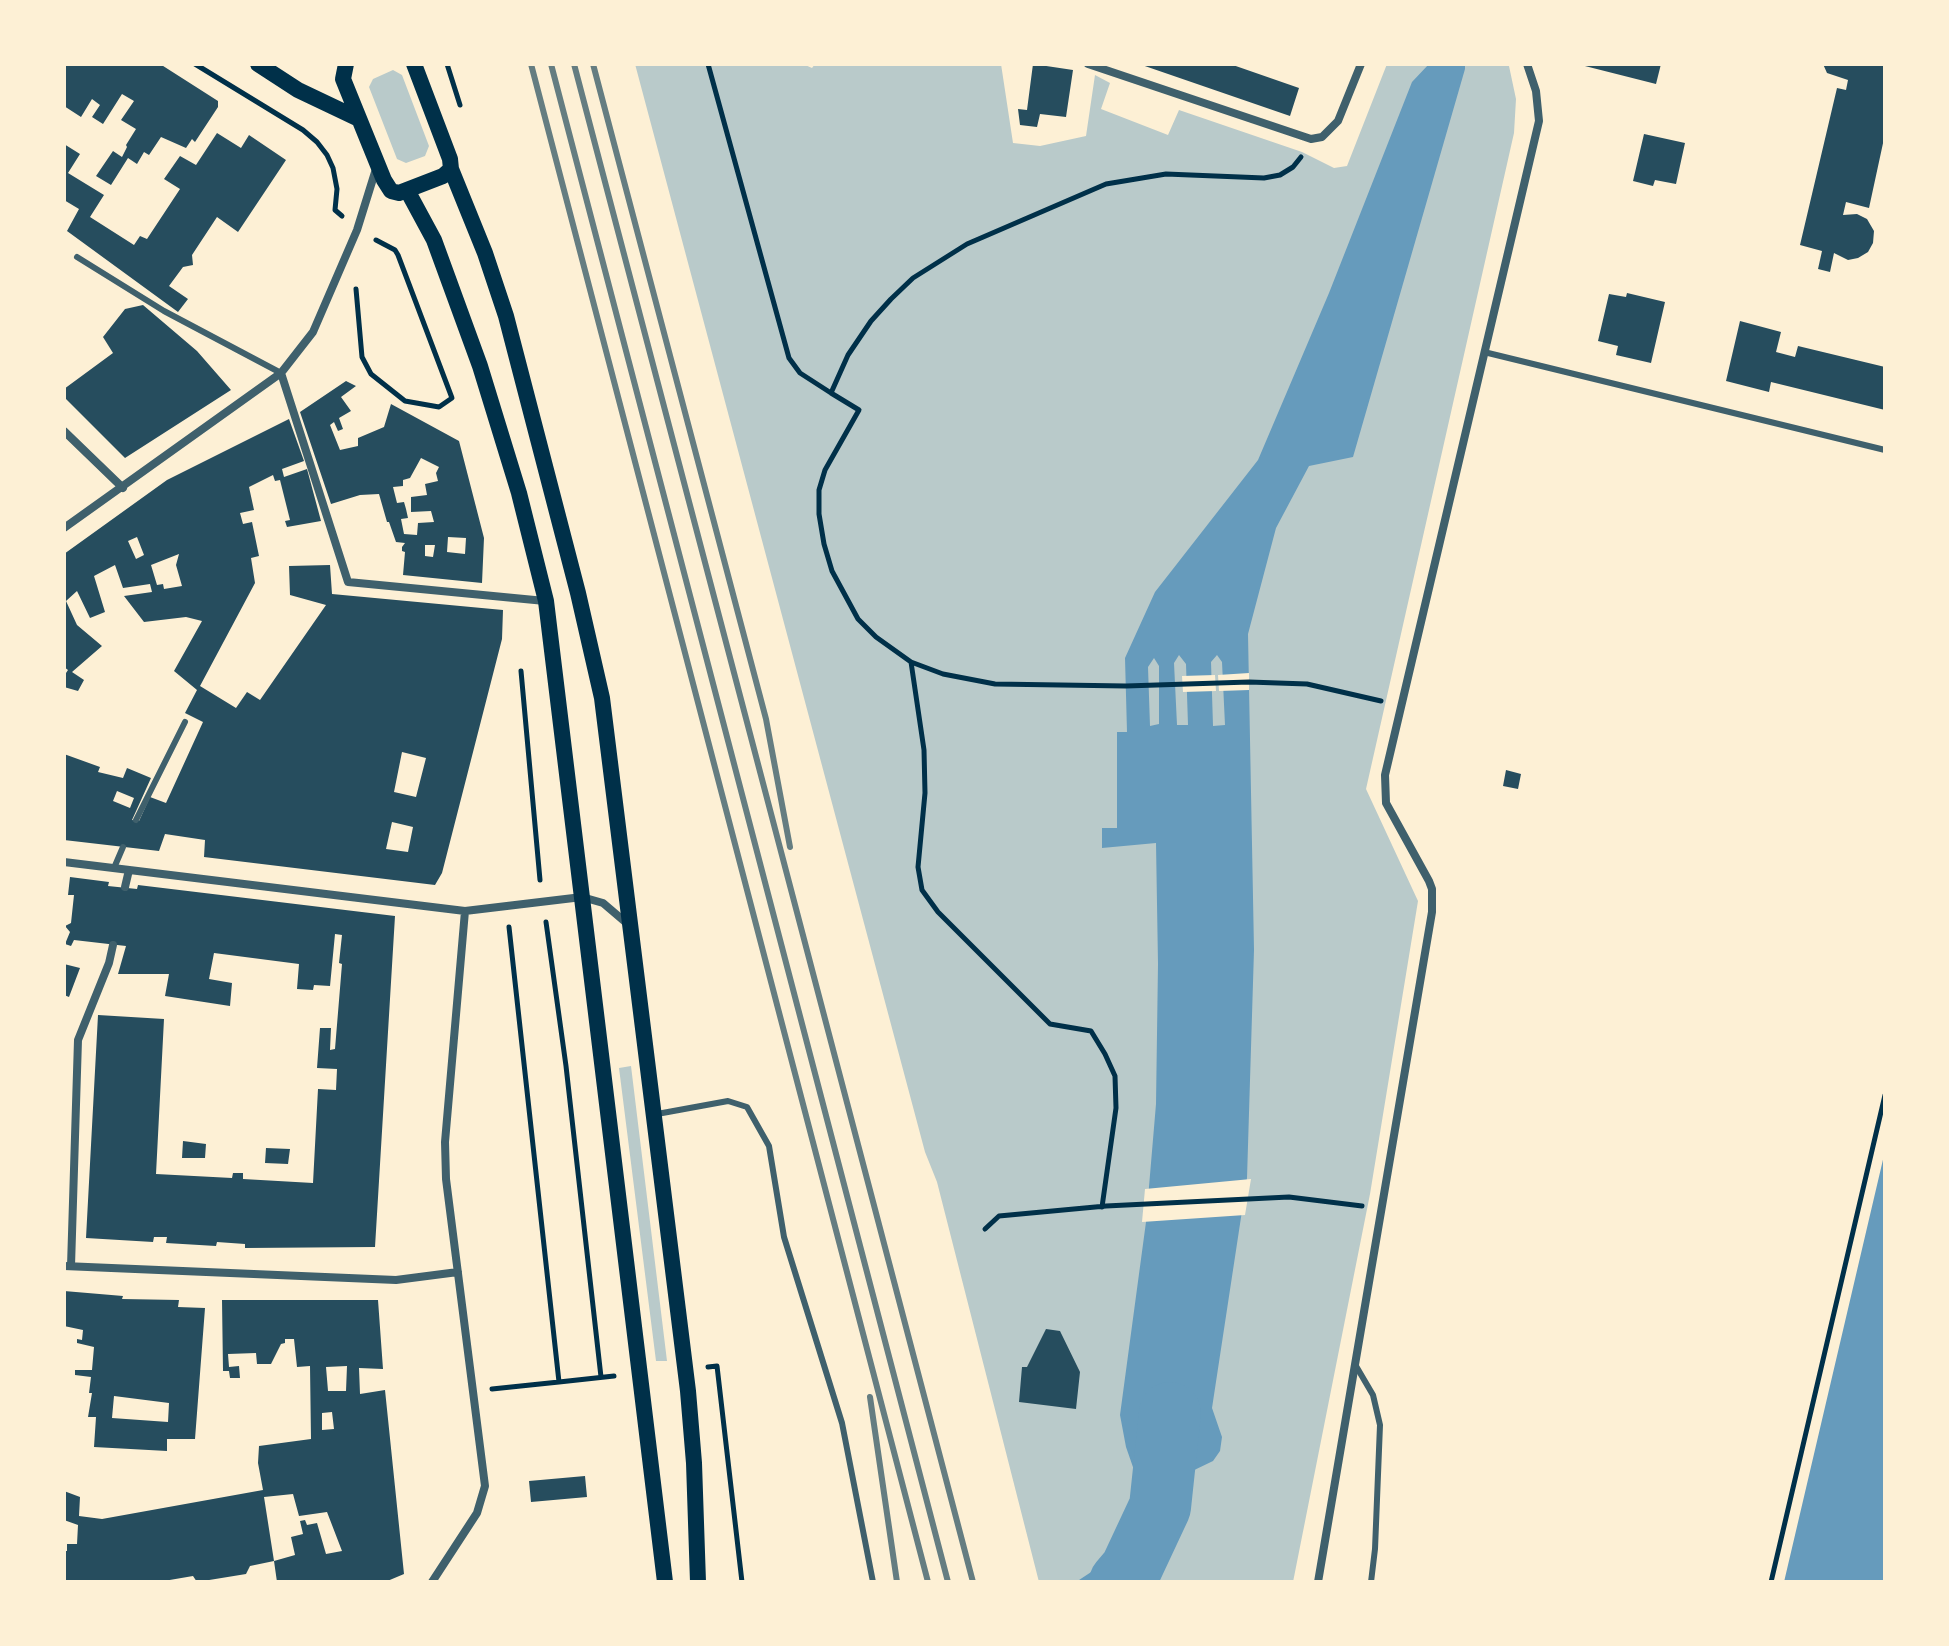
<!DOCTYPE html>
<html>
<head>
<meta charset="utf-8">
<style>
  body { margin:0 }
  #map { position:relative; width:1949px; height:1646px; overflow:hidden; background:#fdf0d5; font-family:Karla,sans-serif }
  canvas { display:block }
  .frame { position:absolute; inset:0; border:66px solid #fdf0d5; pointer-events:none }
</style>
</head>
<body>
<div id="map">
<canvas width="1949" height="1646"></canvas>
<div class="frame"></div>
</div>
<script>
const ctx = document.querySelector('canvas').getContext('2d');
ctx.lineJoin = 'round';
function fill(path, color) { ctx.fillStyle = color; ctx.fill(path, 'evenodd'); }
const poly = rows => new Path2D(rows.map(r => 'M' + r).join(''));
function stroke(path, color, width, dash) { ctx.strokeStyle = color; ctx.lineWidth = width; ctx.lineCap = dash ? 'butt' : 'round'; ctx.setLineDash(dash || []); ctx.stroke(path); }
fill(poly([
  [635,64,803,64,812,68,815,64,1001,64,1013,143,1040,146,1086,136,1095,75,1110,83,1101,109,1168,135,1179,110,1302,152,1334,168,1347,166,1387,64,1507,64,1509,66,1516,99,1514,133,1366,789,1418,901,1370,1194,1293,1582,1039,1582,937,1182,925,1152],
  [393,70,402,75,429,146,425,156,406,163,397,159,369,87,373,79],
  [631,1066,667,1361,656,1361,619,1068]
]), '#b9caca');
fill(poly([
  [1429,64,1465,64,1465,69,1353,457,1309,466,1276,528,1248,634,1254,950,1247,1178,1212,1408,1222,1437,1220,1451,1213,1461,1186,1474,1166,1477,1156,1512,1168,1515,1139,1582,1076,1582,1117,1555,1128,1513,1144,1511,1152,1474,1134,1470,1126,1447,1120,1415,1146,1222,1156,1104,1158,964,1156,843,1102,848,1102,828,1117,828,1117,732,1127,732,1125,658,1155,592,1258,460,1329,293,1412,82],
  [1179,655,1186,664,1188,725,1177,725,1174,663],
  [1217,655,1222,662,1225,725,1213,726,1211,662],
  [1154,658,1159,666,1159,724,1150,726,1148,667],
  [1885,1151,1885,1582,1784,1582]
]), '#669bbc');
fill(poly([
  [1249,673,1249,690,1219,691,1218,675],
  [1215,675,1216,691,1183,692,1182,676],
  [1251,1179,1245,1215,1142,1222,1145,1189]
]), '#fdf0d5');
stroke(poly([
  [1120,1582,1131,1569,1160,1507,1170,1413]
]), '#669bbc', 62);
fill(poly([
  [64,64,160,64,218,101,218,107,195,142,192,139,186,148,161,137,149,155,144,152,137,164,128,158,111,185,96,176,113,151,122,157,127,147,126,145,136,129,121,120,134,101,122,94,103,124,92,117,100,105,92,99,81,117,64,106],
  [1033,64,1073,70,1066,117,1040,114,1037,127,1020,125,1018,109,1027,110],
  [1139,64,1230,64,1299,88,1290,116],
  [1577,64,1661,64,1656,84],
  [1823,64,1885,64,1885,134,1869,208,1846,202,1843,215,1857,214,1867,219,1874,231,1873,243,1868,252,1858,258,1848,260,1834,253,1830,272,1818,269,1822,251,1800,245,1837,88,1846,90,1848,80,1827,73],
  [217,133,241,148,249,135,286,160,238,232,217,217,192,255,193,265,183,267,169,286,188,299,178,312,67,231,79,209,64,200,64,144,80,154,68,173,104,195,90,217,134,245,140,236,147,239,180,189,164,179,180,156,196,165],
  [1644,134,1685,143,1676,184,1655,180,1653,186,1633,181],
  [1627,293,1665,302,1651,363,1616,355,1618,346,1598,341,1609,294,1626,297],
  [143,305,197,351,231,390,125,458,64,397,64,389,113,353,103,337,125,309],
  [1740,321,1781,332,1776,352,1795,357,1798,346,1885,367,1885,410,1771,382,1769,392,1726,381],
  [346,381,356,386,341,397,351,411,339,418,343,429,338,431,334,422,330,425,340,450,358,446,358,438,384,427,391,404,459,441,484,538,482,583,403,575,405,552,402,551,402,547,405,543,396,542,389,522,387,522,379,494,360,495,331,504,300,412],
  [421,458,439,467,436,473,438,481,425,484,427,495,411,497,411,512,431,511,434,522,418,523,417,535,404,534,401,519,408,518,406,509,404,502,397,503,393,487,403,486,403,480,410,478],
  [448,537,466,538,465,554,447,552],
  [425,545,435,545,433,557,425,556],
  [289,419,304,461,282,469,284,477,307,469,321,521,287,527,285,521,290,520,280,480,275,481,273,475,249,487,254,510,240,513,243,524,252,522,259,556,251,558,255,583,200,686,236,708,247,692,260,700,326,605,290,595,289,566,330,565,332,594,503,610,502,639,442,873,435,885,204,857,205,840,165,834,159,851,64,840,64,754,100,767,98,772,123,778,127,768,151,778,132,820,139,821,150,797,166,803,203,722,185,713,197,690,174,671,202,621,186,617,144,622,124,596,152,592,150,584,123,588,115,565,94,576,105,612,90,618,77,591,66,601,77,625,102,646,72,672,84,680,78,691,64,687,64,676,68,670,64,667,64,554,167,480],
  [137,537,144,555,136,559,128,541],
  [179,554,176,565,182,586,164,589,163,584,157,585,151,565],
  [402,752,426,758,416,797,394,792],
  [117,791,134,798,130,808,113,801],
  [392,822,413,827,408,852,386,849],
  [1506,770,1521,774,1518,789,1503,786],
  [70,877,109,882,108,886,137,889,138,885,395,916,375,1247,245,1248,245,1244,217,1242,216,1246,166,1243,167,1237,154,1237,153,1242,86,1238,98,1015,164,1019,156,1174,232,1178,233,1173,243,1173,243,1179,313,1183,318,1089,336,1090,337,1069,317,1068,320,1028,331,1028,330,1050,335,1049,342,964,339,963,342,935,335,934,330,986,314,985,313,990,297,989,299,964,214,953,209,979,232,983,230,1006,165,996,169,974,118,974,126,946,74,940,71,946,65,944,70,932,65,926,71,923,74,895,68,895],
  [64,964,80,968,69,997,64,995],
  [183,1141,206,1144,205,1158,182,1158],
  [266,1148,290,1149,288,1164,265,1163],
  [64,1291,123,1296,122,1299,179,1300,178,1307,205,1308,195,1439,167,1439,167,1451,94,1447,96,1417,88,1417,92,1393,89,1393,91,1377,75,1375,75,1370,92,1370,94,1347,77,1343,77,1339,82,1340,83,1330,64,1326],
  [114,1396,169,1403,168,1422,112,1418],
  [222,1300,378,1300,383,1369,359,1368,360,1394,385,1390,404,1574,385,1582,277,1582,274,1561,295,1555,291,1537,303,1534,300,1521,305,1520,307,1525,317,1523,326,1554,342,1551,327,1512,299,1516,293,1494,264,1497,274,1561,250,1566,246,1574,197,1582,193,1576,158,1582,64,1582,64,1551,67,1551,67,1544,77,1544,78,1525,64,1520,64,1491,80,1497,79,1516,102,1519,263,1490,258,1463,259,1446,311,1439,310,1366,297,1367,294,1339,285,1339,285,1343,281,1344,271,1364,257,1364,256,1353,228,1354,229,1367,239,1366,240,1378,230,1378,229,1371,223,1371],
  [347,1366,346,1391,328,1391,326,1367],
  [332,1412,334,1429,322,1430,322,1413],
  [1046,1329,1060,1331,1080,1372,1076,1409,1019,1402,1022,1367,1027,1367],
  [585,1476,587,1497,531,1502,529,1481]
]), '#264d5e');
stroke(poly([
  [195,64,303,130,317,142,327,155,333,168,337,189,335,210,342,216],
  [447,64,460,105],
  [708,64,789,358,800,373,831,393],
  [356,289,362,357,371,374,405,401,439,407,452,398,398,255,395,250,376,240],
  [911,662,943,674,995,684,1126,686,1249,682,1307,684,1381,701],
  [521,671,540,880],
  [546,922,566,1066,601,1377],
  [509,927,559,1382,614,1376],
  [1102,1207,1116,1108,1115,1076,1105,1054,1091,1031,1050,1024,938,912,922,890,918,867,925,793,924,750,911,662,876,637,858,619,832,571,824,544,819,514,819,490,825,470,859,410,831,393,848,355,871,321,891,299,913,278,967,244,1106,184,1166,174,1264,178,1280,175,1293,167,1301,157],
  [985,1229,999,1216,1106,1206,1289,1197,1362,1206],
  [708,1367,717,1366,742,1582],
  [492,1389,559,1382],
  [1771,1582,1885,1095]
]), '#003049', 5);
stroke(poly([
  [77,257,164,311,281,373],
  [1484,352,1885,450],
  [136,820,185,722],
  [114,868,123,847],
  [657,1114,728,1101,747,1107,769,1146,784,1237,842,1423,873,1582],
  [1356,1366,1373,1395,1380,1425,1375,1549,1371,1582]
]), '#3f606c', 6);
stroke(poly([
  [1088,64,1311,139,1322,137,1338,121,1361,64],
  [281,373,348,582,545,601],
  [64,431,123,488],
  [64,528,281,373,313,332,357,230,376,169],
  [64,862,465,911,582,897,603,903,630,926],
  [125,887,129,870],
  [64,1266,396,1280,458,1272],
  [71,1266,78,1040,109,963,113,945],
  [432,1582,477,1513,485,1486,446,1179,445,1142,465,911],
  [1318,1582,1432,912,1432,889,1429,881,1386,803,1385,775,1539,121,1536,91,1527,64]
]), '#3f606c', 8);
stroke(poly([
  [258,64,298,90,359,119],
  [346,64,343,79,384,180,391,191,399,193,443,176,451,169],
  [414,64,450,159,451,169,485,253,506,316,578,593,602,698,688,1391,694,1463,698,1582],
  [407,190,434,240,480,366,519,493,546,601,665,1582]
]), '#003049', 16);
stroke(poly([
  [531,64,928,1582],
  [551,64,948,1582],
  [574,64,973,1582],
  [593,64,766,719,790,847],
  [870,1397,897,1582]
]), '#657d81', 6);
</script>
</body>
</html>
